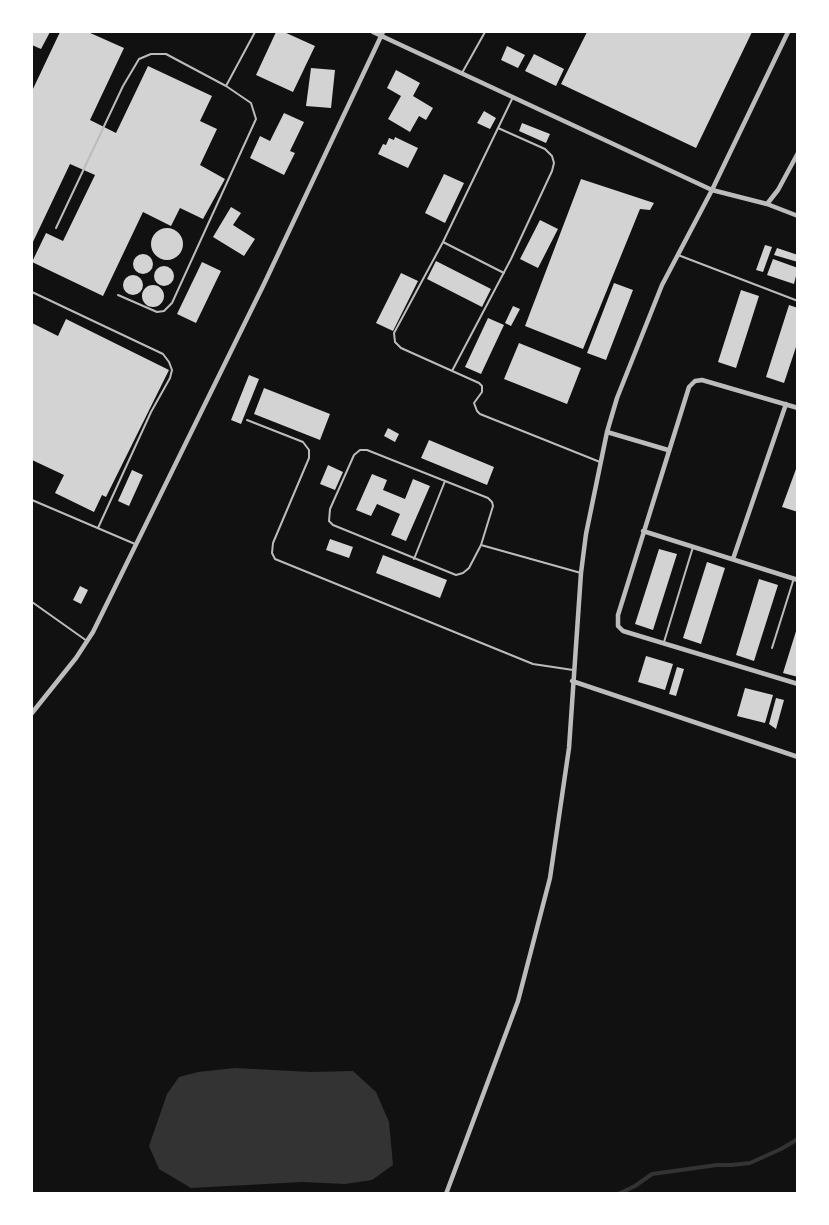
<!DOCTYPE html>
<html>
<head>
<meta charset="utf-8">
<style>
  body { margin:0 }
  #map { position:relative; width:829px; height:1225px; overflow:hidden; background:#111; font-family:Quicksand,sans-serif }
  canvas { display:block }
  .frame { position:absolute; inset:0; border:33px solid #fff; pointer-events:none }
</style>
</head>
<body>
<div id="map">
<canvas width="829" height="1225"></canvas>
<div class="frame"></div>
</div>
<script>
const ctx = document.querySelector('canvas').getContext('2d');
ctx.lineJoin = 'round';
function fill(path, color) { ctx.fillStyle = color; ctx.fill(path, 'evenodd'); }
const poly = rows => new Path2D(rows.map(r => 'M' + r).join(''));
function stroke(path, color, width, dash) { ctx.strokeStyle = color; ctx.lineWidth = width; ctx.lineCap = dash ? 'butt' : 'round'; ctx.setLineDash(dash || []); ctx.stroke(path); }
fill(poly([
  [235,1068,311,1072,353,1071,376,1092,389,1122,393,1165,372,1180,345,1184,302,1182,191,1188,159,1169,149,1146,167,1094,179,1077,198,1072]
]), '#333');
stroke(poly([
  [618,1194,635,1186,652,1174,717,1165,731,1165,750,1163,781,1149,798,1139]
]), '#333', 4);
fill(poly([
  [32,32,50,32,41,49,32,45],
  [60,32,88,32,124,48,90,120,116,133,148,66,212,96,200,121,217,129,200,165,225,179,203,219,180,208,171,226,143,212,103,296,32,262,46,233,63,241,95,175,70,164,32,244,32,91],
  [276,32,284,32,315,46,293,92,256,75],
  [587,32,752,32,696,148,561,84],
  [507,46,525,55,518,68,501,60],
  [534,54,564,69,556,86,525,71],
  [311,68,335,70,331,108,306,106],
  [396,70,420,83,413,96,433,108,426,120,419,116,410,132,388,119,401,96,387,88],
  [484,111,496,118,490,129,477,123],
  [284,113,304,122,290,151,295,153,284,175,250,158,260,136,270,141],
  [522,123,550,134,546,143,519,131],
  [395,137,418,148,408,168,378,154,383,144,386,145,389,138,394,140],
  [444,174,464,183,445,223,425,213],
  [581,179,654,203,650,210,640,209,583,349,525,326],
  [231,207,241,213,233,225,255,239,244,256,213,237],
  [540,220,558,229,538,268,520,259],
  '151 244a16 16 0 1 1 32 0a16 16 0 1 1-32 0Z',
  [765,245,772,247,763,272,756,270],
  [777,248,798,255,798,262,774,255],
  '133 264a10 10 0 1 1 20 0a10 10 0 1 1-20 0Z',
  [773,259,798,268,794,284,767,275],
  [436,261,491,289,482,307,427,279],
  [202,262,221,271,196,323,177,314],
  '154 276a10 10 0 1 1 20 0a10 10 0 1 1-20 0Z',
  [401,273,418,281,393,331,376,323],
  '123 285a10 10 0 1 1 20 0a10 10 0 1 1-20 0Z',
  [614,283,633,290,606,360,587,353],
  '142 296a11 11 0 1 1 22 0a11 11 0 1 1-22 0Z',
  [741,290,759,296,736,368,718,362],
  [789,305,798,308,798,341,784,383,766,377],
  [513,306,520,309,511,326,505,323],
  [488,318,504,325,481,374,465,367],
  [66,319,169,370,106,497,102,495,94,512,55,493,64,475,32,460,32,323,58,336],
  [519,343,581,368,567,404,504,379],
  [249,375,259,379,241,424,231,420],
  [264,388,330,414,320,440,254,414],
  [388,428,399,434,395,442,384,436],
  [429,440,494,467,487,485,421,458],
  [328,465,343,472,335,490,320,484],
  [796,469,798,470,798,512,782,507],
  [132,470,143,475,129,506,118,501],
  [372,474,387,480,383,490,405,499,413,479,430,486,406,541,391,535,400,514,377,504,371,516,356,510],
  [330,539,353,547,349,558,326,550],
  [659,549,677,554,653,630,635,624],
  [383,555,447,580,440,598,376,573],
  [707,562,725,568,701,644,683,638],
  [759,579,778,585,754,661,736,655],
  [80,586,88,590,81,604,73,600],
  [797,628,798,628,798,677,783,673],
  [646,656,673,664,665,690,638,682],
  [677,667,684,669,676,696,669,694],
  [745,688,773,695,765,723,737,716],
  [776,698,784,700,776,729,769,724]
]), '#d3d3d3');
stroke(poly([
  [462,73,485,32],
  [513,97,443,242,394,333,395,342,401,348,479,383,482,386,482,392,474,403,477,411,480,414,600,462],
  [56,228,123,86,139,59,151,54,166,54,226,86,255,32],
  [443,242,504,273],
  [678,255,798,301],
  [32,292,163,354,169,362,172,370,170,378,151,412,98,528],
  [118,295,157,312,164,311,172,303,256,119,251,103,226,86],
  [452,371,511,259,552,171,554,163,552,156,545,149,498,128],
  [247,420,303,442,309,450,309,458,273,543,272,553,275,559,533,664,573,670],
  [360,450,367,450,445,481,488,498,492,502,493,506,481,545,469,568,463,573,456,575,333,525,329,521,330,509,354,455,360,450],
  [32,500,135,544],
  [481,545,581,573],
  [414,559,445,481],
  [32,602,87,641],
  [664,642,693,547],
  [772,648,794,578]
]), '#bcbcbc', 2);
stroke(poly([
  [373,32,712,190,767,204,778,190,798,153],
  [767,204,798,216],
  [798,408,702,380,695,381,689,387,618,615,618,626,623,631,798,684],
  [607,432,668,450],
  [643,531,798,580],
  [733,559,786,404],
  [572,681,798,757],
  [32,713,76,658,93,632,264,284,383,32],
  [446,1194,518,1001,550,878,569,748,581,573,586,534,607,432,617,398,662,285,712,190,788,32]
]), '#bcbcbc', 4.5);
</script>
</body>
</html>
